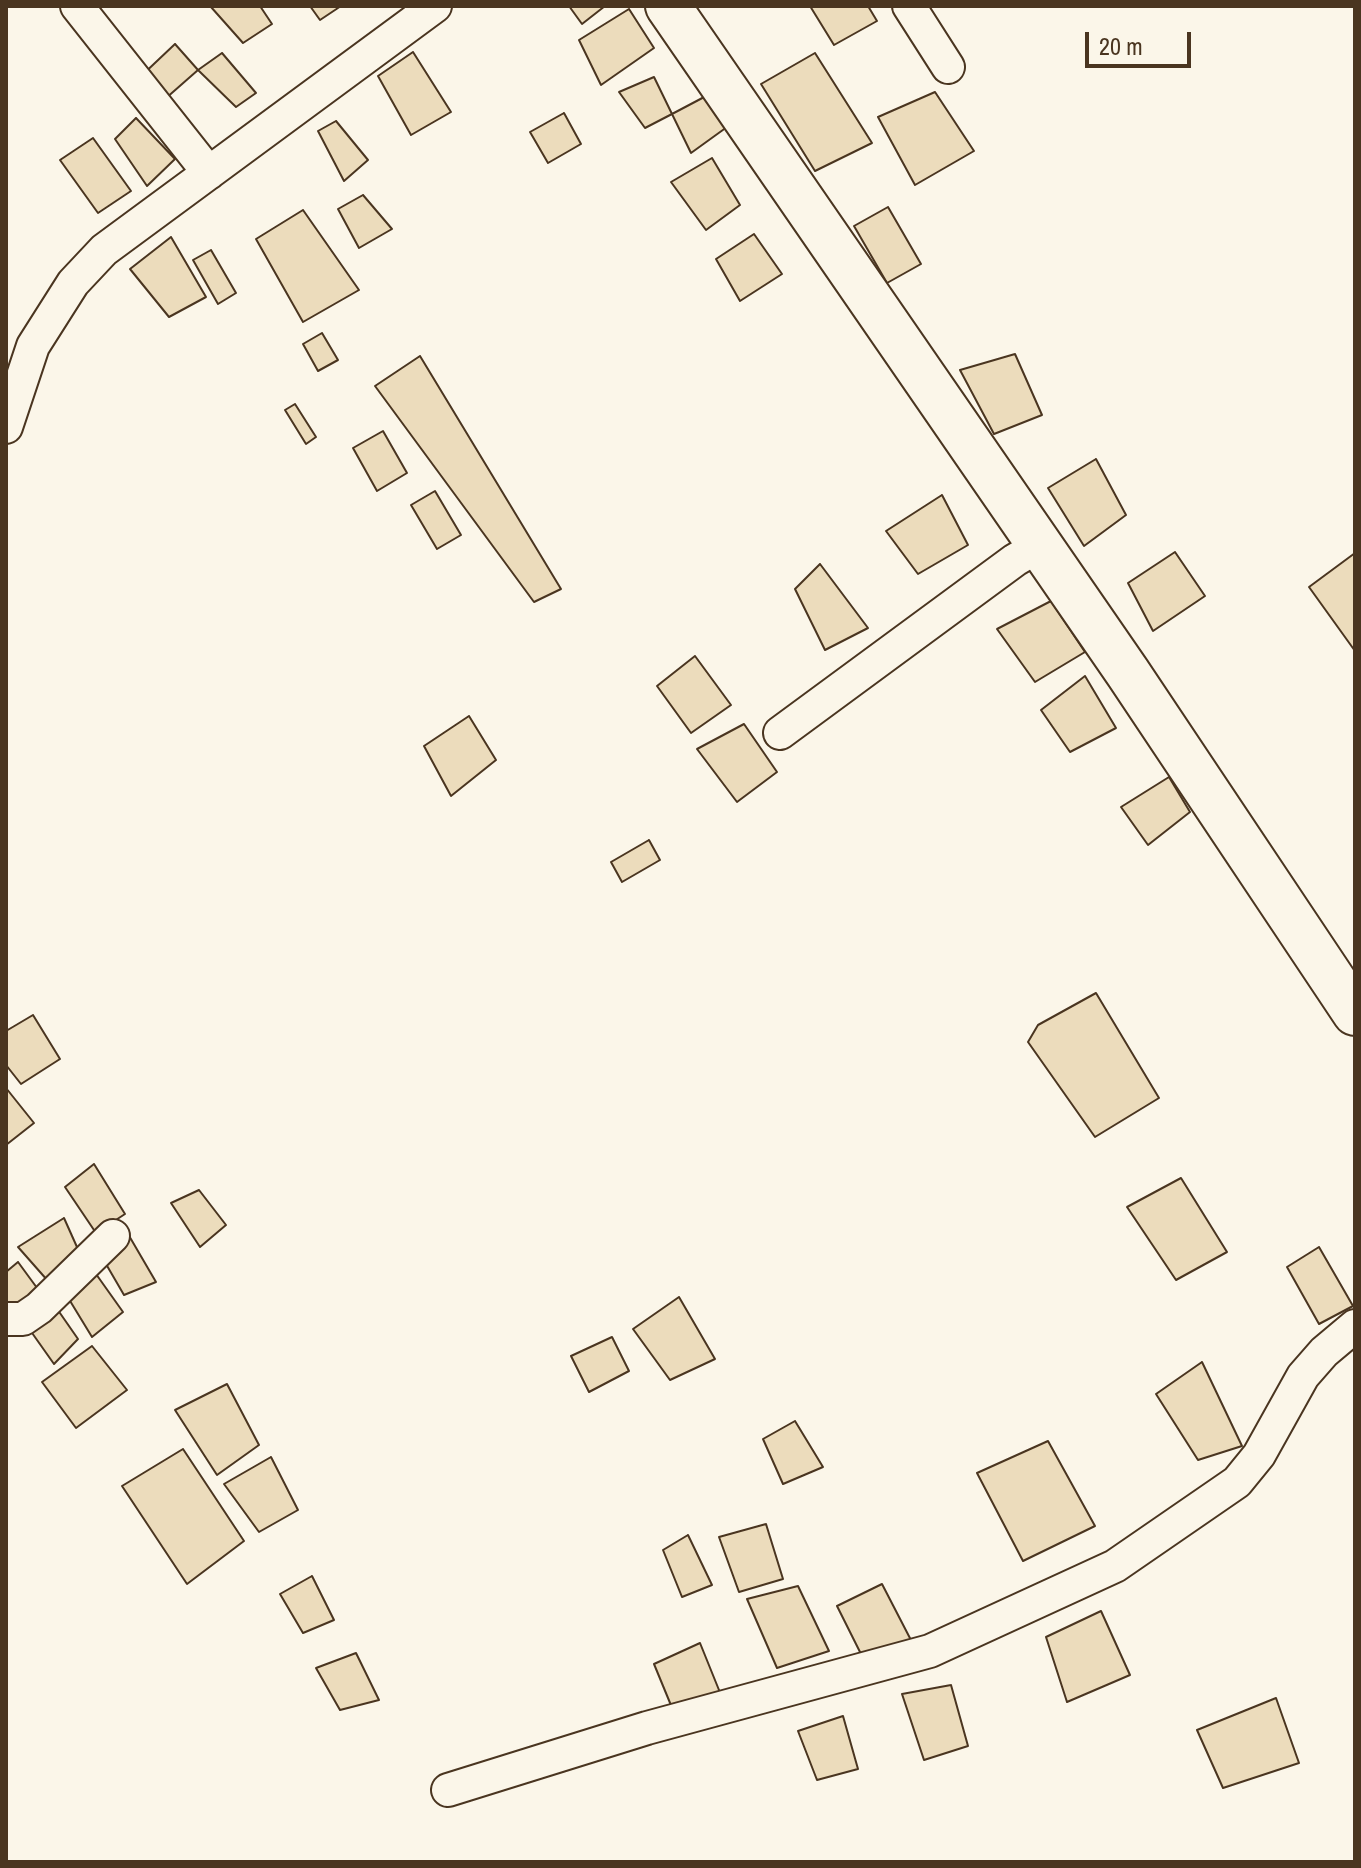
<!DOCTYPE html>
<html>
<head>
<meta charset="utf-8">
<style>
  body { margin:0 }
  #map { position:relative; width:1361px; height:1868px; overflow:hidden; background:#fbf6e9; font-family:"Archivo Narrow",sans-serif }
  canvas { display:block }
  .frame { position:absolute; inset:0; border:8px solid #4a3520; pointer-events:none }
  .scale { position:absolute; left:1085px; top:32px; width:106px; height:36px; box-sizing:border-box; border:4px solid #4a3520; border-top:0; padding-left:10px; font-size:24px; line-height:28px; white-space:nowrap; color:#4a3520; -webkit-text-stroke:6px #fbf6e9; paint-order:stroke }
</style>
</head>
<body>
<div id="map">
<canvas width="1361" height="1868"></canvas>
<div class="frame"></div>
<div class="scale">20 m</div>
</div>
<script>
const ctx = document.querySelector('canvas').getContext('2d');
ctx.lineJoin = 'round';
function fill(path, color) { ctx.fillStyle = color; ctx.fill(path, 'evenodd'); }
const poly = rows => new Path2D(rows.map(r => 'M' + r).join(''));
function stroke(path, color, width, dash) { ctx.strokeStyle = color; ctx.lineWidth = width; ctx.lineCap = dash ? 'butt' : 'round'; ctx.setLineDash(dash || []); ctx.stroke(path); }
const building = poly([
  [260,6,272,24,243,43,211,7,260,6],
  [310,6,341,6,320,20,310,6],
  [569,6,605,6,582,24,569,6],
  [810,6,868,6,877,21,834,45,810,6],
  [629,9,654,48,601,85,579,40,629,9],
  [175,44,198,70,165,99,138,79,175,44],
  [413,52,451,112,411,135,378,76,413,52],
  [222,53,256,93,236,107,198,70,222,53],
  [815,53,872,143,815,171,761,84,815,53],
  [654,77,672,114,645,128,619,92,654,77],
  [935,92,974,151,915,185,878,117,935,92],
  [708,95,727,127,691,153,672,114,708,95],
  [564,113,581,144,548,163,530,132,564,113],
  [136,118,175,159,147,186,115,139,136,118],
  [336,121,368,160,344,181,318,131,336,121],
  [93,138,131,191,98,213,60,160,93,138],
  [712,158,740,205,706,230,671,182,712,158],
  [363,195,392,229,359,248,338,209,363,195],
  [888,207,921,264,887,283,854,226,888,207],
  [303,210,359,290,303,322,256,239,303,210],
  [754,234,782,274,740,301,716,259,754,234],
  [171,237,206,297,169,317,130,269,171,237],
  [211,250,236,293,218,304,193,260,211,250],
  [322,333,338,360,318,371,303,344,322,333],
  [1015,354,1042,415,994,434,960,370,1015,354],
  [420,356,561,589,534,602,375,386,420,356],
  [295,404,316,437,306,444,285,410,295,404],
  [383,431,407,473,377,491,353,448,383,431],
  [1096,459,1126,515,1084,546,1048,488,1096,459],
  [435,491,461,535,437,549,411,505,435,491],
  [942,495,968,545,918,574,886,531,942,495],
  [1175,552,1205,596,1153,631,1128,583,1175,552],
  [1355,553,1355,651,1309,587,1355,553],
  [820,564,868,628,825,650,795,589,820,564],
  [1051,601,1085,652,1035,682,997,629,1051,601],
  [695,656,731,705,691,733,657,686,695,656],
  [1085,676,1116,728,1070,752,1041,710,1085,676],
  [469,716,496,760,451,796,424,746,469,716],
  [744,724,777,772,737,802,697,749,744,724],
  [1169,777,1190,812,1148,845,1121,807,1169,777],
  [649,840,660,860,622,882,611,862,649,840],
  [1096,993,1159,1098,1095,1137,1028,1042,1038,1025,1096,993],
  [33,1015,60,1059,21,1084,6,1065,6,1031,33,1015],
  [6,1088,34,1123,6,1145,6,1088],
  [94,1164,125,1214,96,1233,65,1187,94,1164],
  [1181,1178,1227,1252,1176,1280,1127,1207,1181,1178],
  [199,1190,226,1225,200,1247,171,1203,199,1190],
  [64,1218,81,1256,48,1281,18,1247,64,1218],
  [128,1234,156,1282,124,1295,99,1252,128,1234],
  [1319,1247,1353,1306,1319,1324,1287,1267,1319,1247],
  [18,1262,40,1292,11,1312,6,1306,6,1272,18,1262],
  [96,1274,123,1312,92,1337,64,1291,96,1274],
  [679,1297,715,1359,670,1380,633,1329,679,1297],
  [53,1303,78,1339,54,1364,25,1323,53,1303],
  [612,1337,629,1371,589,1392,571,1356,612,1337],
  [92,1346,127,1390,76,1428,42,1382,92,1346],
  [1202,1362,1242,1446,1198,1460,1156,1394,1202,1362],
  [227,1384,259,1445,217,1475,175,1410,227,1384],
  [795,1421,823,1467,783,1484,763,1439,795,1421],
  [1048,1441,1095,1526,1023,1561,977,1473,1048,1441],
  [183,1449,244,1541,187,1584,122,1486,183,1449],
  [271,1457,298,1510,259,1532,224,1484,271,1457],
  [766,1524,783,1579,739,1592,719,1537,766,1524],
  [688,1535,712,1585,682,1597,663,1550,688,1535],
  [312,1576,334,1620,303,1633,280,1594,312,1576],
  [882,1584,913,1644,863,1658,837,1606,882,1584],
  [798,1586,829,1651,777,1668,747,1599,798,1586],
  [1101,1611,1130,1675,1067,1702,1046,1637,1101,1611],
  [700,1643,721,1695,675,1715,654,1664,700,1643],
  [356,1653,379,1700,340,1710,316,1668,356,1653],
  [951,1685,968,1746,924,1760,902,1694,951,1685],
  [1276,1698,1299,1763,1223,1788,1197,1730,1276,1698],
  [843,1716,858,1769,817,1780,798,1731,843,1716]
]);
fill(building, '#ecdcbc');
stroke(building, '#4a3520', 2);
const street = poly([
  [77,6,209,173],
  [909,6,948,67],
  [6,427,33,346,73,283,104,250,435,6],
  [780,733,1015,560,1039,546],
  [6,1319,23,1319,39,1308,113,1236],
  [448,1790,647,1728,930,1651,1115,1566,1237,1482,1259,1455,1303,1376,1324,1352,1355,1326]
]);
const secondary = poly([
  [668,6,1128,673,1355,1013]
]);
stroke(street, '#4a3520', 36);
stroke(secondary, '#4a3520', 48);
stroke(street, '#fbf6e9', 32);
stroke(secondary, '#fbf6e9', 44);
</script>
</body>
</html>
